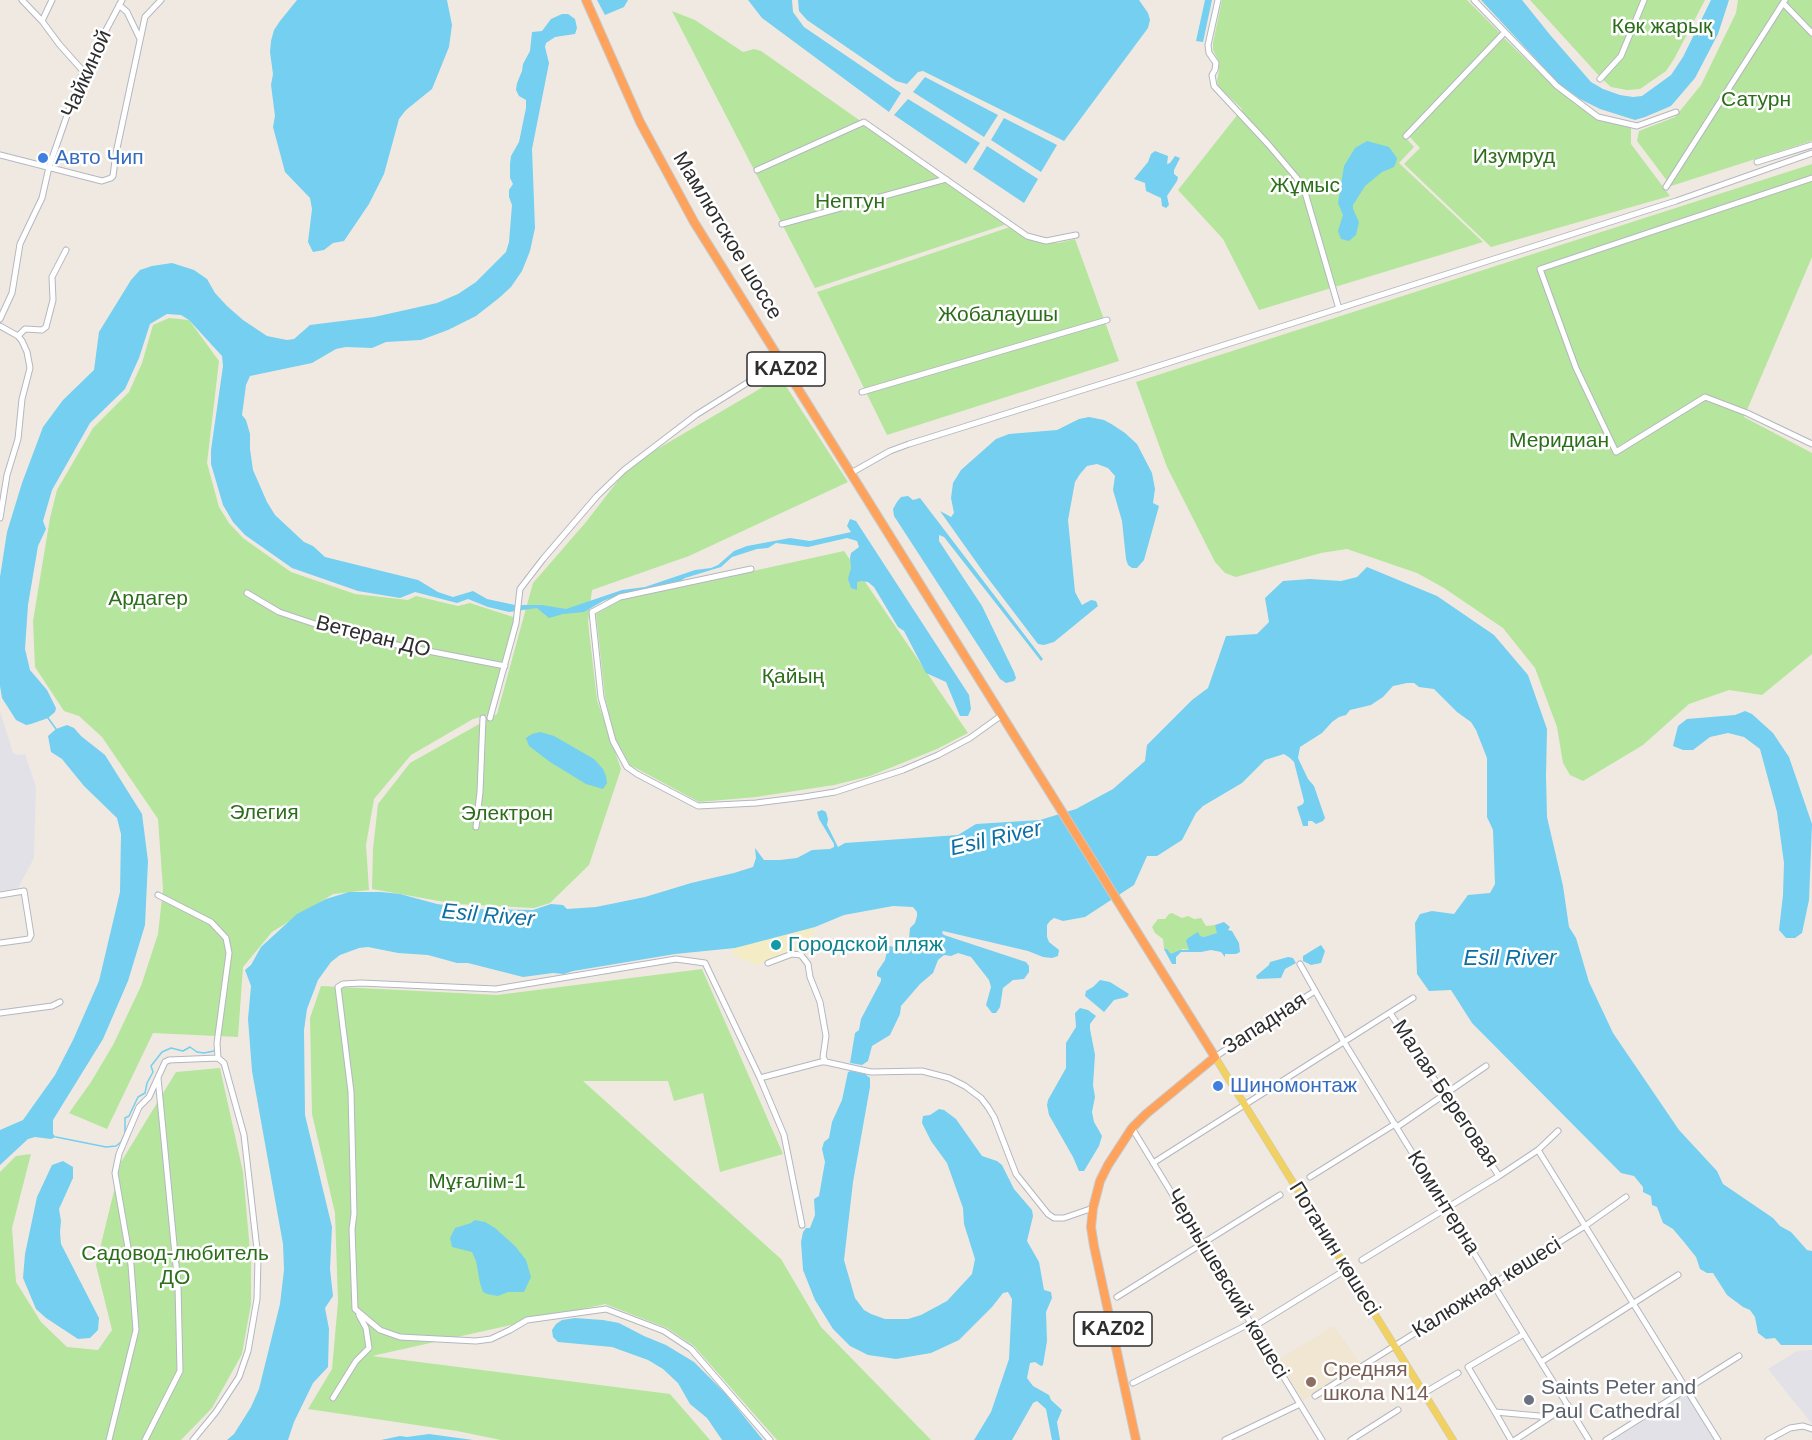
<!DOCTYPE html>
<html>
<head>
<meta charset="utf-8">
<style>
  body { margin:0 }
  canvas { display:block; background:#efe9e1 }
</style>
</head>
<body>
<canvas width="1812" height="1440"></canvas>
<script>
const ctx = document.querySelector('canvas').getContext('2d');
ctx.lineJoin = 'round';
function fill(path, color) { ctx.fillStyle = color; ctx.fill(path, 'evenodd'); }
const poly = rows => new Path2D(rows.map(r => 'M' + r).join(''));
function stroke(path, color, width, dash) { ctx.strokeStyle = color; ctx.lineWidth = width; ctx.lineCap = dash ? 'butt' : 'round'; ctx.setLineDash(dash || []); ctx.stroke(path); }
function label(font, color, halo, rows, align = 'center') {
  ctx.font = font + ' Helvetica,sans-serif'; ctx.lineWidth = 5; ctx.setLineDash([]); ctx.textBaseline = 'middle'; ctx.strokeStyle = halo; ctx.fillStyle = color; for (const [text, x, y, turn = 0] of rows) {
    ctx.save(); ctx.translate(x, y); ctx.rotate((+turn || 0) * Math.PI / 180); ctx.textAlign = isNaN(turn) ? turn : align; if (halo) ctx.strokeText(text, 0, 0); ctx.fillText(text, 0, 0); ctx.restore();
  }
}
fill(poly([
  [0,711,13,753,18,755,25,754,36,787,34,858,18,888,0,891],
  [1812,1350,1812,1424,1768,1369,1797,1351],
  [1686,1394,1714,1440,1613,1440]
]), '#e3e1e8');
fill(poly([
  [1334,1326,1360,1363,1303,1401,1278,1360]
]), '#f0e6d1');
fill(poly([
  [1222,0,1467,0,1503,36,1405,137,1414,147,1399,163,1483,242,1259,310,1223,239,1178,190,1242,109,1218,86,1217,80,1219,71,1218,60,1213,50,1213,43],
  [1530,0,1643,0,1621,55,1601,78],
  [1645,0,1705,0,1674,59,1666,71,1640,89,1627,90,1611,87,1602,79,1622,56],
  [1738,0,1812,0,1812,141,1671,186,1637,141,1639,131,1675,117,1701,85,1736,13],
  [672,11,695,20,743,52,754,49,761,51,1007,224,815,288],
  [1504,38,1554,87,1597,119,1631,126,1631,144,1670,196,1491,247,1404,164,1420,148,1409,136],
  [1812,164,1812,257,1744,417,1812,453,1812,654,1762,695,1729,690,1689,704,1643,745,1583,781,1570,775,1563,763,1557,727,1535,668,1503,628,1444,588,1417,573,1347,549,1321,553,1236,577,1225,573,1215,562,1167,467,1136,382],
  [1010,227,1041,242,1058,243,1075,239,1119,361,887,435,817,292],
  [169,318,189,320,219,361,207,463,219,507,229,523,243,538,291,572,355,594,408,600,416,596,458,606,470,603,513,617,513,623,488,715,473,719,411,755,374,799,366,845,369,890,333,894,272,932,243,967,238,1037,153,1033,107,1129,69,1113,91,1082,113,1045,141,986,158,934,163,889,158,819,102,737,79,716,64,711,35,667,33,621,50,518,57,490,93,428,129,392,142,363,153,325],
  [780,377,848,482,689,556,592,590,588,622,597,700,621,769,589,865,550,903,534,908,456,904,372,889,373,849,378,804,410,763,497,714,533,583,586,522,630,465],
  [844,551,968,733,937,749,870,776,834,785,756,797,699,802,630,765,614,736,605,697,596,614,621,600],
  [1172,913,1182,918,1188,916,1194,919,1201,918,1206,926,1215,925,1218,933,1204,937,1194,935,1188,938,1187,944,1189,950,1183,949,1171,955,1167,949,1164,949,1163,939,1155,933,1152,927,1158,919,1165,919,1169,914],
  [702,969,783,1154,720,1172,703,1093,674,1101,668,1081,583,1081,781,1259,821,1327,931,1440,777,1440,694,1346,667,1328,605,1304,372,1356,670,1394,710,1440,501,1440,457,1431,308,1409,332,1369,338,1302,335,1213,312,1114,310,1018,321,986,497,995],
  [220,1068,243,1172,251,1262,251,1304,242,1354,212,1408,181,1440,0,1440,0,1172,16,1156,31,1154,12,1228,16,1282,41,1322,67,1347,98,1350,112,1330,96,1265,121,1162,176,1072]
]), '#b6e59e');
fill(poly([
  [815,927,810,942,794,951,757,965,732,955,735,948]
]), '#f3ecc5');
fill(poly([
  [297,0,447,0,452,25,449,47,432,89,406,110,399,119,384,174,369,204,344,241,333,243,324,250,313,252,308,242,312,209,310,198,285,172,273,127,275,116,271,85,273,74,270,52,271,41,274,30,280,21],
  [597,0,628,0,624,7,605,15],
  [748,0,792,0,793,12,804,27,901,93,889,112,762,18],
  [798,0,1139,0,1148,13,1150,20,1148,28,1064,141,923,71,918,72,907,84,896,81,807,20,799,11],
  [1205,0,1212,0,1203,42,1196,41],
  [1481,0,1522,0,1551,36,1591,82,1603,89,1620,95,1633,97,1642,96,1671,75,1683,57,1711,0,1729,0,1718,34,1695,78,1671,106,1645,117,1635,120,1600,109,1580,99,1559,84],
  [562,14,568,14,575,19,577,28,575,34,555,37,546,43,545,47,549,63,532,149,535,228,530,251,522,271,511,287,499,298,476,316,448,330,421,340,386,342,372,348,346,347,336,349,312,363,250,376,246,385,242,415,246,420,250,434,250,449,253,470,267,502,275,515,304,542,313,546,325,557,418,580,438,592,453,597,473,591,487,599,515,605,542,605,566,609,622,590,645,587,695,570,711,568,718,565,734,551,747,546,790,538,810,541,851,532,847,526,850,519,856,521,969,695,971,709,968,716,960,716,946,682,926,673,904,631,898,627,874,587,868,582,861,581,857,582,857,590,851,588,848,579,851,568,850,558,851,553,859,547,857,541,847,538,808,547,776,543,768,548,757,549,732,557,721,567,685,578,676,584,661,585,652,589,625,593,603,601,584,612,563,614,549,618,537,608,509,612,488,607,468,599,457,603,415,592,400,598,358,591,292,568,245,535,233,522,223,505,211,464,211,450,223,366,222,356,189,320,181,315,167,314,150,324,139,358,125,389,90,423,52,490,43,521,46,529,38,546,28,605,25,649,30,670,47,690,56,708,55,712,48,718,31,724,26,725,16,720,2,698,0,686,0,577,7,532,22,483,43,427,63,400,94,370,99,332,131,280,140,270,152,266,172,263,194,270,207,279,215,293,227,306,243,320,267,336,287,340,294,339,310,325,374,317,437,303,458,294,476,282,506,252,509,242,512,205,509,197,509,190,513,184,510,178,510,164,511,156,519,142,526,108,526,100,519,96,516,90,517,83,522,71,523,64,530,51,532,32,542,31,551,19],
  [925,77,998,115,984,137,913,92],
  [908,99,980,143,966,164,894,115],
  [1004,118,1057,145,1041,172,991,140],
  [1367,141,1389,147,1397,158,1396,163,1394,167,1382,172,1365,186,1353,205,1353,209,1359,222,1356,235,1349,241,1341,239,1338,231,1343,215,1338,203,1344,166,1355,148],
  [987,146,1038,179,1024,203,973,169],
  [1155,151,1168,156,1167,164,1170,163,1175,156,1180,158,1174,170,1174,174,1178,177,1177,181,1167,196,1169,205,1166,208,1162,206,1161,198,1146,191,1145,183,1134,179,1148,162,1151,154],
  [1089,417,1104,420,1113,425,1125,433,1137,444,1152,473,1155,489,1153,503,1159,506,1144,560,1137,568,1132,568,1128,565,1126,559,1122,521,1113,490,1115,476,1108,468,1097,464,1087,466,1080,474,1075,482,1068,520,1075,592,1082,605,1091,600,1096,601,1098,606,1054,642,1044,645,1038,644,984,573,940,511,951,517,954,513,951,498,953,483,961,470,996,439,1009,434,1057,430,1079,419],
  [908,496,913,500,920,498,1043,659,1041,661,944,537,939,535,939,541,982,606,1014,672,1016,678,1014,681,1006,683,1000,679,894,516,893,509,897,502,901,497],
  [1367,567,1437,596,1494,635,1528,675,1547,729,1546,776,1547,817,1563,886,1569,927,1576,938,1589,982,1613,1033,1679,1130,1717,1171,1723,1184,1773,1218,1780,1226,1791,1232,1807,1250,1812,1251,1812,1345,1781,1345,1775,1338,1766,1339,1758,1333,1755,1317,1750,1310,1743,1307,1727,1295,1713,1273,1707,1273,1700,1269,1696,1257,1684,1242,1673,1229,1663,1223,1657,1207,1652,1205,1651,1196,1643,1192,1643,1187,1634,1176,1621,1173,1472,1023,1451,990,1429,991,1417,974,1415,923,1420,914,1432,911,1454,914,1468,895,1490,893,1495,884,1493,830,1487,817,1487,758,1476,730,1471,722,1457,712,1434,689,1419,687,1414,683,1407,683,1393,686,1383,697,1371,705,1350,710,1346,715,1339,717,1332,722,1322,733,1300,747,1298,758,1308,779,1314,786,1325,818,1323,821,1316,824,1312,821,1308,821,1308,826,1303,826,1297,807,1303,804,1304,801,1294,762,1290,758,1284,754,1265,760,1242,783,1203,806,1196,813,1182,840,1157,856,1147,856,1134,885,1085,917,1063,921,1054,918,1050,921,1047,925,1047,937,1049,942,1059,950,1058,956,1052,958,1043,957,1028,951,943,931,942,933,944,935,1026,962,1029,966,1029,972,1024,979,1013,980,1003,988,1000,1007,996,1013,992,1013,986,1005,991,987,989,980,971,957,958,953,951,956,944,955,938,960,933,973,920,984,901,1006,900,1014,890,1035,872,1046,868,1061,862,1065,850,1063,855,1033,859,1030,861,1019,881,981,881,978,877,976,877,972,885,960,888,946,897,947,909,939,910,928,915,923,917,916,917,912,913,907,893,906,844,915,815,927,735,948,675,954,573,971,564,974,553,973,523,977,468,963,457,963,428,955,398,953,368,947,359,948,340,955,331,962,318,980,307,1009,304,1030,305,1115,332,1227,330,1269,333,1296,325,1308,329,1329,328,1367,313,1383,294,1422,288,1440,227,1440,234,1434,251,1407,259,1389,280,1304,284,1270,283,1244,252,1071,248,1019,251,986,245,970,251,965,261,947,297,914,326,899,349,892,381,892,400,894,437,904,473,909,533,910,551,904,563,905,567,909,596,907,645,897,691,883,734,873,753,867,756,858,755,848,764,860,780,860,797,858,812,850,830,849,834,847,834,844,819,819,817,812,822,810,826,812,828,819,827,825,838,847,845,843,958,835,976,824,1040,820,1076,809,1113,789,1145,761,1147,745,1192,700,1208,688,1226,636,1257,634,1269,622,1265,598,1283,581,1310,579,1341,581,1357,577],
  [1745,711,1752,714,1773,733,1789,757,1812,824,1809,900,1802,933,1795,938,1786,938,1779,930,1783,895,1784,863,1777,812,1760,749,1744,737,1728,733,1710,737,1693,750,1683,750,1673,746,1678,726,1687,719,1735,715],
  [67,725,74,728,81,736,105,755,142,814,148,861,145,925,128,981,103,1039,53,1120,53,1134,56,1137,51,1139,35,1137,28,1139,0,1165,0,1130,23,1120,55,1075,73,1040,99,981,120,892,121,834,117,818,84,786,62,759,51,752,48,736,56,729],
  [540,732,554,736,594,759,603,769,606,776,607,783,603,789,586,784,550,762,529,746,526,738,532,734],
  [1224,922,1230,927,1228,930,1232,931,1239,943,1240,952,1236,954,1225,954,1225,957,1221,952,1211,950,1201,952,1181,952,1176,957,1176,964,1172,964,1164,949,1167,949,1171,954,1180,950,1189,950,1186,941,1188,938,1198,932,1200,936,1204,937,1217,933,1215,925],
  [1321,945,1325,951,1321,963,1311,965,1303,961,1303,956],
  [1288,957,1293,958,1296,963,1285,969,1281,978,1257,979,1256,976,1269,965,1270,962],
  [1100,980,1110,982,1129,994,1127,997,1114,1000,1104,1012,1085,996,1086,991,1093,987],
  [1080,1008,1088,1010,1096,1016,1090,1024,1090,1029,1095,1055,1093,1085,1095,1097,1092,1112,1094,1122,1102,1136,1099,1146,1084,1171,1079,1171,1073,1157,1049,1115,1047,1105,1048,1100,1066,1068,1066,1043,1076,1027,1075,1013],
  [851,1071,865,1074,870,1078,870,1087,853,1182,844,1260,855,1298,864,1310,871,1314,885,1319,908,1319,921,1315,947,1301,972,1274,975,1259,964,1224,963,1208,947,1163,931,1141,922,1123,923,1116,930,1115,939,1109,944,1110,956,1119,982,1156,997,1161,1002,1165,1014,1189,1032,1210,1033,1216,1027,1241,1039,1262,1044,1290,1051,1292,1052,1298,1046,1312,1047,1341,1043,1365,1041,1366,1035,1362,1030,1363,1027,1378,1033,1386,1049,1395,1051,1400,1062,1410,1057,1422,1060,1440,1052,1440,1046,1409,1037,1401,1033,1403,1012,1440,974,1440,991,1412,1009,1359,1012,1299,1008,1292,1003,1293,992,1307,959,1340,931,1353,896,1359,868,1355,850,1346,833,1329,815,1300,803,1270,801,1242,803,1232,806,1228,810,1228,815,1215,814,1199,819,1196,825,1162,822,1149,824,1142,829,1138,832,1122,842,1100,848,1072],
  [63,1161,73,1167,73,1178,59,1209,61,1221,60,1232,61,1244,99,1318,98,1330,90,1338,78,1339,46,1318,36,1309,23,1278,25,1254,37,1197,52,1165],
  [475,1220,485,1222,495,1228,515,1246,526,1260,531,1277,524,1292,508,1292,498,1296,487,1294,483,1292,480,1283,476,1261,472,1252,452,1247,450,1238,455,1228,471,1223],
  [575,1318,603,1320,619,1323,644,1336,666,1345,694,1362,725,1393,763,1440,722,1440,707,1418,690,1404,678,1383,663,1369,648,1360,612,1347,558,1342,553,1337,552,1330,556,1324,562,1320],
  [429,1434,473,1440,381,1440,400,1436,407,1437]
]), '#75cff0');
stroke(poly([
  [48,718,56,729],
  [56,1137,106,1147,116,1146,121,1142,125,1133,125,1118,129,1116,138,1097,145,1093,147,1083,153,1072,151,1066,162,1052,171,1048,183,1051,190,1047,197,1052,204,1053,214,1051]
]), '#75cff0', 1.5);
const minor = poly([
  [22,0,42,21,59,44,83,71],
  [1218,0,1208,45,1209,53,1216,63,1215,70,1212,75,1214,86,1268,144,1296,177,1304,189,1339,309],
  [1474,0,1557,86,1598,117,1637,126,1676,112],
  [1783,3,1812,33],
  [119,5,127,12,140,39],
  [42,21,52,0],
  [1600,79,1621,56,1644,0],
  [1406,136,1504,33],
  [0,155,102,181,111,178,113,176,116,153,145,17,161,0],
  [1757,162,1812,145],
  [757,170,864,122,1027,236,1046,241,1076,235],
  [1812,178,1540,269,1576,368,1616,452,1705,397,1747,413,1812,444],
  [1666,187,1785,0],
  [782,224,946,179],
  [0,319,12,293,20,244,42,198,49,167,79,81,122,0],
  [0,326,18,336,22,341,27,352,30,368,22,399,18,439,7,475,0,518],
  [18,336,25,329,42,330,46,327,53,300,52,277,66,250],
  [862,392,1107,320],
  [851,473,890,451,909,444,1127,376,1676,201,1812,153],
  [751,569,620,597,592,612,601,697,613,741,627,767,637,774,698,806,756,803,804,797,835,792,903,770,938,755,970,738,1002,715],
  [247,593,279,612,351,636,505,666],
  [490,718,516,623,520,589,543,559,597,496,624,470,696,415,782,361],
  [476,827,480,792,483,718],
  [0,895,24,891,31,935,29,939,0,943],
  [158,895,211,922,226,938,229,953,217,1043,218,1058,224,1063,244,1135,258,1258,257,1299,248,1351,239,1377,216,1412,193,1440],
  [768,963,792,954,801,955,808,964,810,977,820,1002,826,1036,823,1057,826,1062,871,1072,922,1071,949,1078,965,1086,981,1098,988,1107,994,1117,1016,1174,1048,1214,1054,1218,1064,1218,1093,1208],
  [1300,964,1344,1042,1589,1440],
  [0,1013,52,1006,60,1002],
  [1390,1013,1499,1176],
  [1215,1057,1256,1029,1315,991],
  [760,1078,821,1062,826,1062],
  [1397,1127,1486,1066],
  [1132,1128,1322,1440],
  [1538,1150,1718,1440],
  [1153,1163,1413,998],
  [1310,1177,1395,1124],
  [1362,1260,1499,1176,1538,1150,1558,1131],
  [1117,1297,1280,1195],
  [1524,1334,1468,1367,1495,1412,1550,1417,1568,1405],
  [1541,1362,1678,1275],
  [1133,1383,1251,1323,1258,1324,1347,1269],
  [1424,1393,1458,1373],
  [1315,1396,1585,1226,1626,1197],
  [333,1398,356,1361,369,1348,366,1328,359,1315],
  [1495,1412,1511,1440],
  [109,1440,136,1330,131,1265,115,1173,119,1154,139,1107,149,1097,165,1062,169,1060,218,1058],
  [145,1440,180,1371,178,1286,158,1078],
  [770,1440,691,1349,664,1331,606,1309,527,1320,510,1330,491,1339,476,1341,400,1337,380,1330,355,1309,352,1229,354,1214,351,1092,338,987,343,984,361,983,496,989,676,959,705,963,760,1078,784,1135,802,1225],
  [1225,1440,1300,1404],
  [1351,1440,1398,1410],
  [1515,1440,1550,1417],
  [1606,1440,1739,1356],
  [1768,1440,1790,1428,1803,1426,1812,1429]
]);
const major = poly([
  [1215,1057,1453,1440]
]);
const highway = poly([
  [586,0,640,122,694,222,1215,1057,1146,1114,1132,1128,1108,1165,1100,1181,1093,1208,1091,1227,1094,1246,1136,1440]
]);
stroke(minor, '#b4b7c1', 7);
stroke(major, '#c9c9c9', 8);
stroke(highway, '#c9c9c9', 10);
stroke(minor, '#fff', 5);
stroke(major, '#f2d163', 7);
stroke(highway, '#ffa35c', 8);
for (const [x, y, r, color] of [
  [43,158,6,"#3f7fe0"],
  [776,945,6,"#0f9aa8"],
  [1218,1086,6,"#3f7fe0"],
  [1311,1382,6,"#8d6e63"],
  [1529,1400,6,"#6b7280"]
]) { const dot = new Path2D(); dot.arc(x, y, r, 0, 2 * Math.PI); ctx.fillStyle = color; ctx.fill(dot); stroke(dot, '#fff', 2); }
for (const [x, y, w] of [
  [786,369,78],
  [1113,1329,78]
]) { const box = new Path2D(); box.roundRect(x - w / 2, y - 17, w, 34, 4.5); ctx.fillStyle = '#fff'; ctx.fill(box); stroke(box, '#2e2e2e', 1.5); }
label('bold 20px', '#2e2e2e', null, [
  ["KAZ02",786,369],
  ["KAZ02",1113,1329]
]);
label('21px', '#2c6e1b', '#fff', [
  ["Көк жарық",1662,27],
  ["Сатурн",1756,100],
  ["Изумруд",1514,157],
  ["Жұмыс",1305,186],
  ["Нептун",850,202],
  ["Жобалаушы",998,315],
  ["Меридиан",1559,441],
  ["Ардагер",148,599],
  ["Қайың",793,677],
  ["Элегия",264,813],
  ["Электрон",507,814],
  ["Мұғалім-1",477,1182],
  ["Садовод-любитель",175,1254],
  ["ДО",175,1278]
]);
label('21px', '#2e2e2e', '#fff', [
  ["Чайкиной",87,74,-66],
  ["Мамлютское шоссе",727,236,59],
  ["Ветеран ДО",373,637,14],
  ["Западная",1265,1024,-33],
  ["Малая Береговая",1445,1094,56],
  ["Коминтерна",1443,1203,58],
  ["Потанин көшесі",1334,1249,58],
  ["Чернышевский көшесі",1227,1284,59],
  ["Калюжная көшесі",1487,1288,-32]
]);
label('21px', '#366cbe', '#fff', [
  ["Авто Чип",55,158],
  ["Шиномонтаж",1230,1086]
], 'left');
label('21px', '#0d838f', '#fff', [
  ["Городской пляж",788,945]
], 'left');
label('21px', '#785e54', '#fff', [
  ["Средняя",1323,1370],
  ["школа N14",1323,1394]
], 'left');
label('21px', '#5b616d', '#fff', [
  ["Saints Peter and",1541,1388],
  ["Paul Cathedral",1541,1412]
], 'left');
label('italic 22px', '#0d6fa3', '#fff', [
  ["Esil River",996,839,-13],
  ["Esil River",488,916,5],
  ["Esil River",1510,959]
]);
</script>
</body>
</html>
